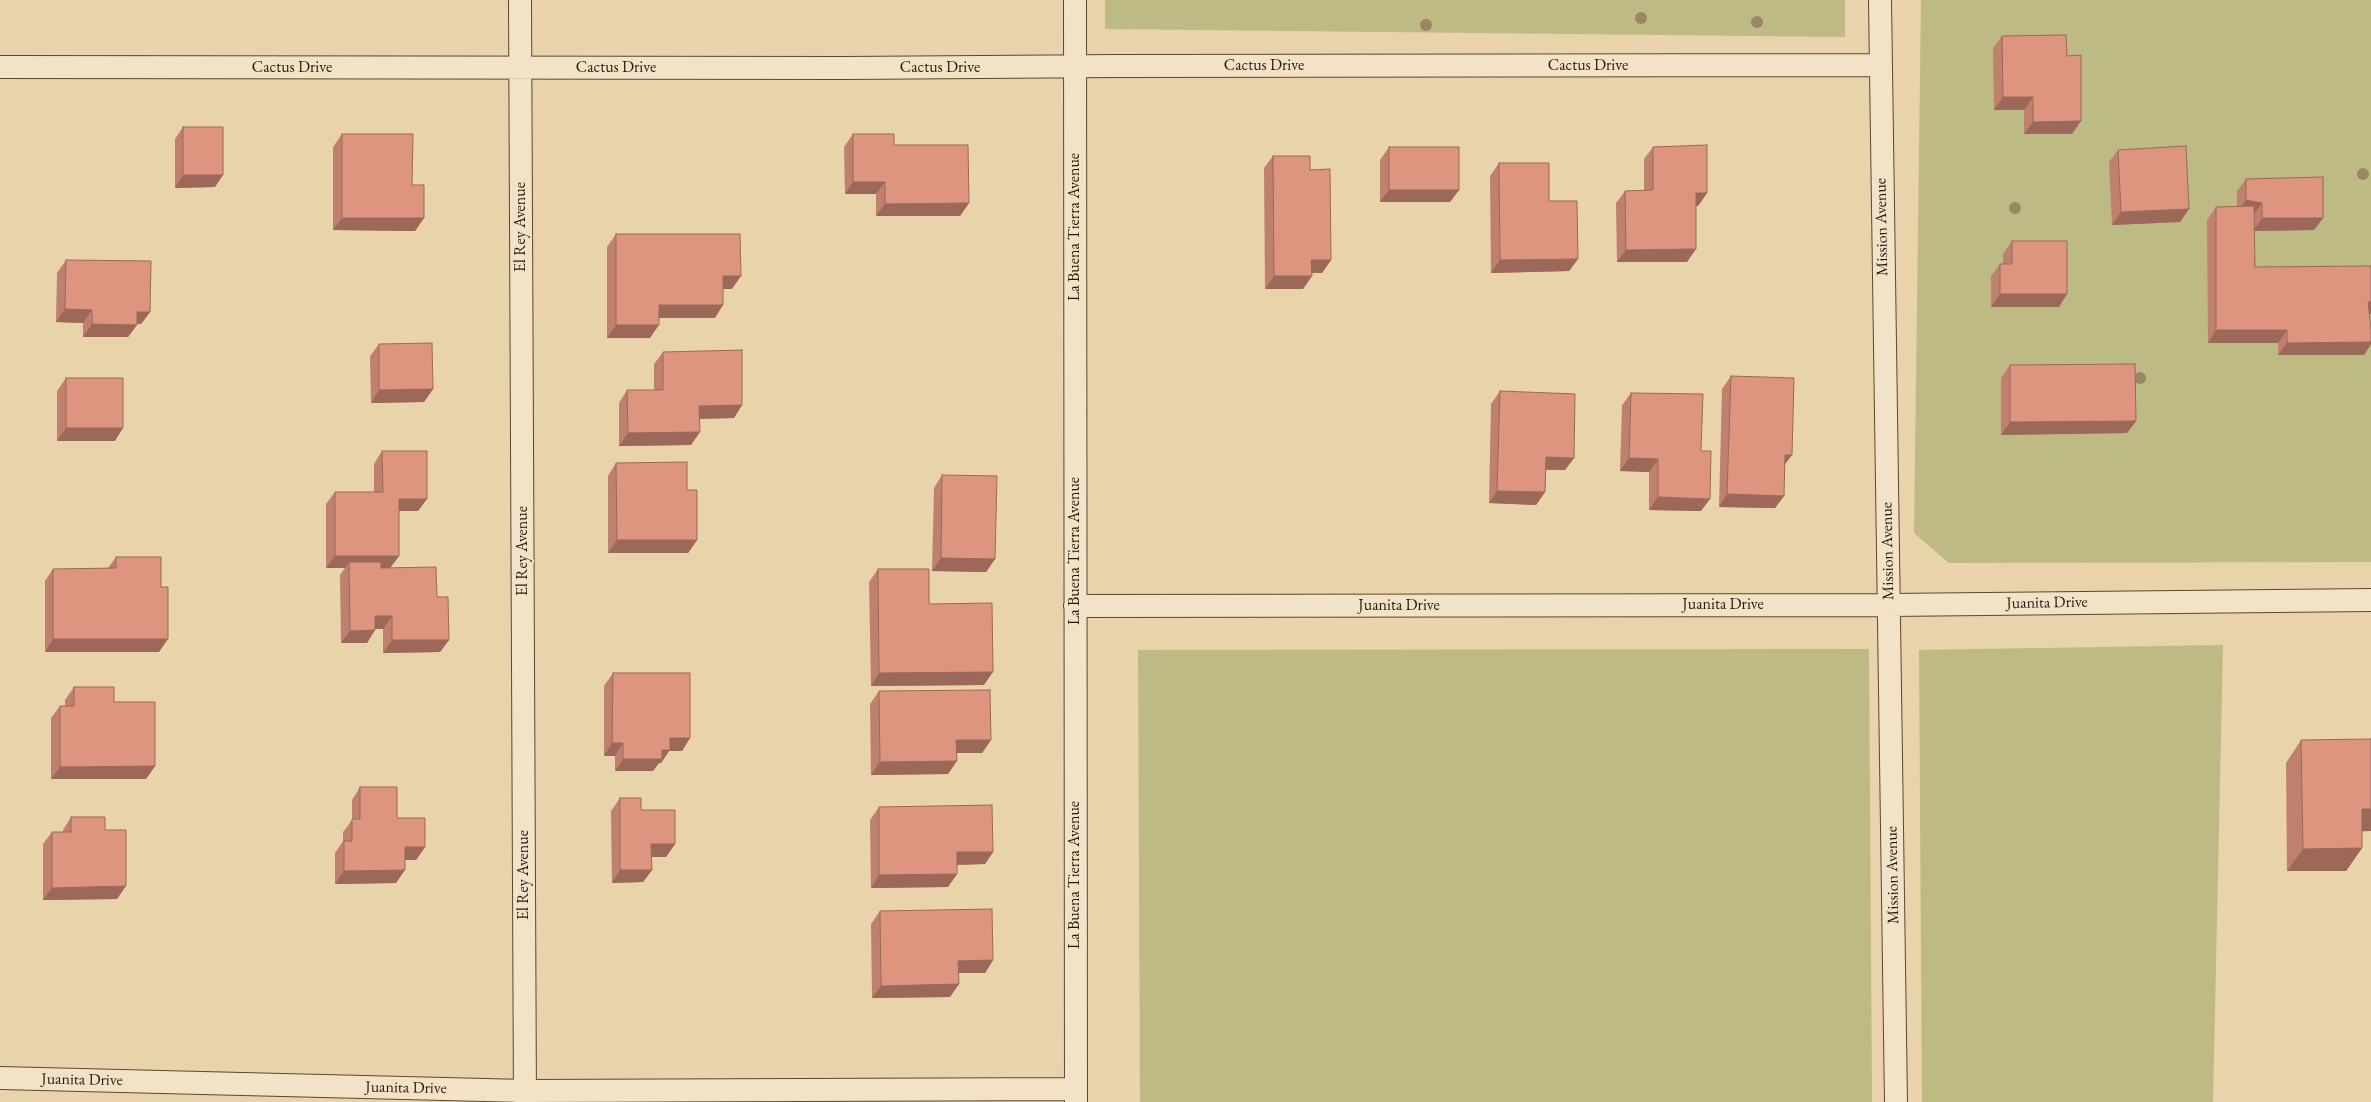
<!DOCTYPE html>
<html>
<head>
<meta charset="utf-8">
<style>
  body { margin:0 }
  canvas { display:block; background:#e9d3aa }
</style>
</head>
<body>
<canvas width="2371" height="1102"></canvas>
<script>
const ctx = document.querySelector('canvas').getContext('2d');
ctx.lineJoin = 'round';
function fill(path, color) { ctx.fillStyle = color; ctx.fill(path, 'evenodd'); }
const poly = rows => new Path2D(rows.map(r => 'M' + r).join(''));
function stroke(path, color, width, dash) { ctx.strokeStyle = color; ctx.lineWidth = width; ctx.lineCap = dash ? 'butt' : 'round'; ctx.setLineDash(dash || []); ctx.stroke(path); }
function label(font, color, halo, rows, align = 'center') {
  ctx.font = font + ' "EB Garamond",serif'; ctx.lineWidth = 4; ctx.setLineDash([]); ctx.textBaseline = 'middle'; ctx.strokeStyle = halo; ctx.fillStyle = color; for (const [text, x, y, turn = 0] of rows) {
    ctx.save(); ctx.translate(x, y); ctx.rotate((+turn || 0) * Math.PI / 180); ctx.textAlign = isNaN(turn) ? turn : align; if (halo) ctx.strokeText(text, 0, 0); ctx.fillText(text, 0, 0); ctx.restore();
  }
}
fill(poly([
  [1105,0,1845,0,1845,37,1105,29],
  [1921,0,2371,0,2371,562,1949,563,1914,533],
  [2223,645,2213,1102,1922,1102,1919,650],
  [1869,649,1872,1102,1140,1102,1138,650]
]), '#beba84');
const minor = poly([
  [520,0,525,1102],
  [1075,0,1076,1102],
  [1880,0,1896,1102],
  [0,67,845,68,1117,66,1880,65],
  [1075,606,1889,605,2371,600],
  [0,1078,525,1091,1076,1089]
]);
stroke(minor, '#5a4830', 24);
stroke(minor, '#f1e2c8', 22);
ctx.fillStyle = '#998765';
for (const [x, y] of [
  [1641,18],
  [1757,22],
  [1426,25],
  [2363,174],
  [2015,208],
  [2140,378]
]) { ctx.beginPath(); ctx.arc(x, y, 6, 0, 2 * Math.PI); ctx.fill(); }
fill(poly([
  [2002,36,2067,56,2072,134,2024,134,2024,110,1994,110,1993,48],
  [183,127,215,187,175,188,175,139],
  [342,134,412,185,424,218,415,231,333,230,333,147],
  [853,134,894,145,969,203,960,216,876,216,876,194,845,194,844,147],
  [1389,147,1459,190,1450,202,1380,202,1380,160],
  [1653,147,1707,193,1698,206,1696,206,1687,262,1617,262,1616,203,1625,191,1644,190,1644,159],
  [2118,150,2189,209,2180,222,2112,225,2109,162],
  [1273,156,1310,170,1331,260,1322,273,1312,273,1312,276,1303,289,1265,289,1264,168],
  [1499,163,1549,201,1578,259,1569,271,1491,273,1490,176],
  [2246,179,2323,218,2314,230,2255,231,2255,267,2369,314,2371,329,2371,344,2364,355,2278,355,2278,343,2208,343,2207,220,2216,207,2237,206,2237,191],
  [616,234,732,289,723,289,715,318,659,318,650,338,607,338,607,247],
  [2012,241,2059,307,1991,307,1991,276,2000,264,2003,264,2003,254],
  [66,260,150,312,141,324,137,324,128,337,83,337,83,323,56,322,57,273],
  [379,344,433,389,424,402,371,403,370,356],
  [663,352,742,405,734,418,699,419,691,445,619,446,619,403,627,390,654,390,654,364],
  [2010,365,2136,421,2127,433,2001,435,2001,378],
  [1731,376,1784,465,1784,496,1775,508,1719,507,1722,389],
  [66,378,115,441,57,441,57,391],
  [1500,391,1574,458,1565,470,1546,470,1545,492,1536,505,1489,503,1491,404],
  [1631,393,1701,451,1701,511,1649,510,1649,472,1620,471,1622,405],
  [382,451,418,511,399,511,399,556,390,568,437,597,449,640,440,652,383,653,383,629,375,629,375,630,367,643,341,643,340,575,345,568,326,568,326,504,335,492,374,492,374,464],
  [616,463,687,490,697,540,688,553,608,553,608,476],
  [942,475,995,559,986,572,932,571,934,488],
  [116,557,159,652,45,652,45,581,53,569,108,568],
  [878,569,929,604,984,685,871,686,869,582],
  [613,673,690,738,682,751,669,751,661,763,659,763,653,771,615,771,615,756,604,756,604,686],
  [74,687,114,702,155,766,146,779,51,779,51,718,60,706,65,706,65,700],
  [879,691,991,740,982,753,957,753,948,774,871,775,870,704],
  [2301,740,2371,831,2362,831,2362,848,2346,871,2287,871,2286,763],
  [360,787,397,818,425,847,416,860,405,860,396,883,335,884,335,853,343,841,343,832,352,820,352,800],
  [620,798,641,810,675,844,666,857,651,857,652,870,643,882,612,883,611,811],
  [879,807,993,852,985,864,957,865,957,874,948,887,871,888,870,820],
  [71,817,105,830,117,899,43,900,43,844,52,832,63,832,63,830],
  [880,911,993,960,985,973,958,973,959,984,950,997,872,998,871,924]
]), '#bf806d');
fill(poly([
  [2003,97,2033,97,2024,110,1994,110],
  [2081,121,2072,134,2024,134,2033,122],
  [183,175,223,175,215,187,175,188],
  [853,182,885,182,876,194,845,194],
  [1389,190,1459,190,1450,202,1380,202],
  [1696,193,1707,193,1698,206,1687,206],
  [2246,200,2262,203,2253,216,2237,212],
  [969,203,960,216,876,216,885,204],
  [2189,209,2180,222,2112,225,2121,212],
  [342,218,424,218,415,231,333,230],
  [2262,218,2323,218,2314,230,2253,231],
  [1696,249,1687,262,1617,262,1626,250],
  [1578,259,1569,271,1491,273,1500,260],
  [1311,260,1331,260,1322,273,1302,273],
  [723,276,741,276,732,289,715,289],
  [1274,276,1312,276,1303,289,1265,289],
  [2000,294,2067,294,2059,307,1991,307],
  [2368,302,2371,302,2371,314,2359,315],
  [659,305,723,305,715,318,650,318],
  [65,309,92,310,83,323,56,322],
  [137,312,150,312,141,324,128,324],
  [92,324,137,325,128,337,83,337],
  [616,325,659,325,650,338,607,338],
  [2216,330,2287,330,2278,343,2208,343],
  [2371,342,2371,344,2364,355,2278,355,2287,343],
  [433,389,424,402,371,403,379,390],
  [742,405,734,418,690,419,699,406],
  [2136,421,2127,433,2001,435,2010,422],
  [66,428,123,428,115,441,57,441],
  [700,432,691,445,619,446,628,433],
  [1785,455,1792,455,1783,467],
  [1546,457,1574,458,1565,470,1537,469],
  [1629,458,1658,459,1649,472,1620,471],
  [1497,491,1545,492,1536,505,1489,503],
  [1727,494,1784,496,1775,508,1719,507],
  [1658,497,1710,499,1701,511,1649,510],
  [399,499,427,499,418,511,390,511],
  [617,540,697,540,688,553,608,553],
  [335,556,399,556,390,568,349,568,349,562,345,568,326,568],
  [941,558,995,559,986,572,932,571],
  [375,616,392,616,383,629,367,629],
  [375,630,367,643,341,643,350,631],
  [53,639,168,639,159,652,45,652],
  [392,640,449,640,440,652,383,653],
  [993,672,984,685,871,686,879,673],
  [670,738,690,738,682,751,669,751,661,763,659,763,653,771,615,771,623,759],
  [956,740,991,740,982,753,948,753],
  [612,743,623,743,615,756,604,756],
  [957,761,948,774,871,775,880,762],
  [155,766,146,779,51,779,60,767],
  [2362,809,2371,809,2371,831,2346,832],
  [651,844,675,844,666,857,642,857],
  [405,847,425,847,416,860,396,860],
  [2362,848,2346,871,2287,871,2303,849],
  [957,852,993,852,985,864,948,865],
  [405,870,396,883,335,884,344,871],
  [620,870,652,870,643,882,612,883],
  [957,874,948,887,871,888,879,875],
  [126,886,117,899,43,900,52,888],
  [993,960,985,973,949,973,958,961],
  [959,984,950,997,872,998,881,986]
]), '#9b6859');
const building = poly([
  [2066,35,2067,56,2081,55,2081,121,2033,122,2033,97,2003,97,2002,36,2066,35],
  [183,127,223,127,223,175,183,175,183,127],
  [342,134,413,134,412,185,424,185,424,218,342,218,342,134],
  [853,134,894,134,894,145,968,145,969,203,885,204,885,182,853,182,853,134],
  [1707,145,1707,193,1696,193,1696,249,1626,250,1625,191,1653,190,1653,147,1707,145],
  [2186,146,2189,209,2121,212,2118,150,2186,146],
  [1389,147,1459,147,1459,190,1389,190,1389,147],
  [1273,156,1310,156,1310,170,1330,169,1331,260,1311,260,1312,276,1274,276,1273,156],
  [1499,163,1549,163,1549,201,1577,201,1578,259,1500,260,1499,163],
  [2323,177,2323,218,2262,218,2262,203,2246,200,2246,179,2323,177],
  [2254,206,2255,267,2371,266,2371,302,2368,302,2371,329,2371,342,2287,343,2287,330,2216,330,2216,207,2254,206],
  [616,234,740,234,741,276,723,276,723,305,659,305,659,325,616,325,616,234],
  [2012,241,2067,241,2067,294,2000,294,2000,264,2012,264,2012,241],
  [66,260,151,261,150,312,137,312,137,325,92,324,92,310,65,309,66,260],
  [432,343,433,389,379,390,379,344,432,343],
  [742,350,742,405,699,406,700,432,628,433,627,390,663,390,663,352,742,350],
  [2135,364,2136,421,2010,422,2010,365,2135,364],
  [1731,376,1794,378,1792,455,1785,455,1784,496,1727,494,1731,376],
  [66,378,123,378,123,428,66,428,66,378],
  [1500,391,1575,394,1574,458,1546,457,1545,492,1497,491,1500,391],
  [1631,393,1703,394,1701,451,1711,451,1710,499,1658,497,1658,459,1629,458,1631,393],
  [382,451,427,451,427,499,399,499,399,556,335,556,335,492,383,492,382,451],
  [687,462,687,490,697,490,697,540,617,540,616,463,687,462],
  [942,475,997,476,995,559,941,558,942,475],
  [116,557,161,557,161,587,168,587,168,639,53,639,53,569,116,568,116,557],
  [349,562,381,562,381,568,436,567,437,597,448,597,449,640,392,640,392,616,375,616,375,630,350,631,349,562],
  [878,569,929,569,929,604,992,603,993,672,879,673,878,569],
  [613,673,690,673,690,738,670,738,670,750,662,750,662,759,623,759,623,743,612,743,613,673],
  [74,687,114,687,114,702,155,702,155,766,60,767,60,706,74,706,74,687],
  [990,690,991,740,956,740,957,761,880,762,879,691,990,690],
  [2371,739,2371,809,2362,809,2362,848,2303,849,2301,740,2371,739],
  [360,787,397,787,397,818,425,818,425,847,405,847,405,870,344,871,344,841,352,841,352,819,360,819,360,787],
  [620,798,641,798,641,810,675,810,675,844,651,844,652,870,620,870,620,798],
  [992,805,993,852,957,852,957,874,879,875,879,807,992,805],
  [71,817,105,817,105,830,126,830,126,886,52,888,52,832,71,832,71,817],
  [992,909,993,960,958,961,959,984,881,986,880,911,992,909]
]);
fill(building, '#de957f');
stroke(building, '#9b6859', 1);
label('16px', '#2b1908', '#f1e2c8', [
  ["Cactus Drive",1264,66],
  ["Cactus Drive",1588,66],
  ["Cactus Drive",292,68],
  ["Cactus Drive",616,68],
  ["Cactus Drive",940,68],
  ["El Rey Avenue",521,227,-90],
  ["La Buena Tierra Avenue",1075,227,-90],
  ["Mission Avenue",1882,227,-91],
  ["El Rey Avenue",523,551,-90],
  ["La Buena Tierra Avenue",1075,551,-90],
  ["Mission Avenue",1888,551,-91],
  ["Juanita Drive",2047,603,-1],
  ["Juanita Drive",1723,605],
  ["Juanita Drive",1399,606],
  ["El Rey Avenue",524,875,-90],
  ["La Buena Tierra Avenue",1075,875,-90],
  ["Mission Avenue",1893,875,-91],
  ["Juanita Drive",82,1080,1],
  ["Juanita Drive",406,1088,1]
]);
</script>
</body>
</html>
